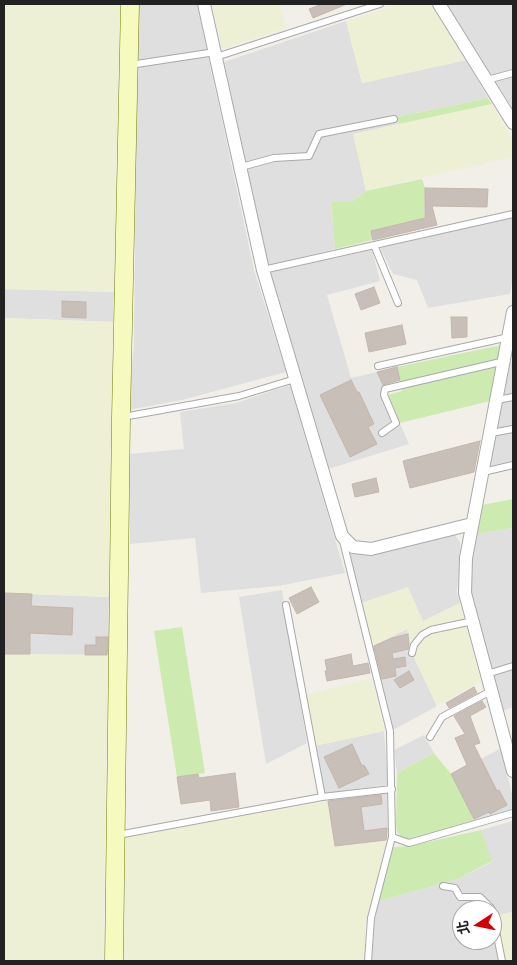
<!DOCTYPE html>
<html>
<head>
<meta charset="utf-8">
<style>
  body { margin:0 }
  #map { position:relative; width:517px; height:965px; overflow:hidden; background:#f2efe9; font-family:Roboto,"Noto Sans TC",sans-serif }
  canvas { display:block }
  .frame { position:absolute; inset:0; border:5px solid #222; pointer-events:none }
  .north { position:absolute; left:452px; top:900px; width:50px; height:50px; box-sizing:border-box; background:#fff; border:1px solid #a7a7a7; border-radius:50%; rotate:259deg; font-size:14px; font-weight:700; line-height:20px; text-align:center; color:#222 }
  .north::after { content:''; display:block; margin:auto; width:18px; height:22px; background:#d40000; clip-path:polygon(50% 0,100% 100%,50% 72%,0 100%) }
</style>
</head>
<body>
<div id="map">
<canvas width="517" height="965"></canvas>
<div class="frame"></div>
<div class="north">北</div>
</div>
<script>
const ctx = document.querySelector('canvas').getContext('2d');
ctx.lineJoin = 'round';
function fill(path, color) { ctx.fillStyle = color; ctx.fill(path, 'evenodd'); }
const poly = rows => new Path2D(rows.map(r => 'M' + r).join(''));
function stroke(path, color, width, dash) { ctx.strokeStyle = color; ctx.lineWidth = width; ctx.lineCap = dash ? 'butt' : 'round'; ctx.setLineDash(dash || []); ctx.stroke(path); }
fill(poly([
  [137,4,197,4,254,270,286,372,182,400,128,410,134,345],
  [446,4,513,4,513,109],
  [346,21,362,83,466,60,488,98,397,117,399,124,354,134,366,191,351,202,331,202,335,249,268,265,224,62],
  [513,217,513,276,510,294,428,308,417,280,393,274,380,248],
  [372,250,380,281,327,295,351,378,377,372,409,444,325,470,268,273],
  [4,289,114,292,113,322,4,318],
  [513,362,513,461,489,466,508,364],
  [290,385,345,573,278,586,201,593,195,538,130,544,129,454,184,449,180,412,236,403],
  [513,528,513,707,503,711,470,591,471,557,476,534],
  [450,534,455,535,460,542,461,553,457,592,460,603,423,621,361,603,351,562,351,554,369,555],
  [282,590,307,743,266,764,239,597],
  [4,593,109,597,108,655,4,654],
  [407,629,410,649,437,706,393,730,372,646],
  [384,731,388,783,386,785,323,794,314,746],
  [424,735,434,753,397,773,394,750],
  [500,749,513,797,513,809,475,821,451,774],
  [385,792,387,795,388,839,335,846,328,801],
  [513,821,513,912,492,917,492,910,462,910,462,940,492,940,492,924,499,961,371,961,375,917,379,901,458,879,492,862,481,830]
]), '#e0dfdf');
fill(poly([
  [4,4,120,4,114,292,4,289],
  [212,4,279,4,287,28,222,49],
  [398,4,432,4,466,60,362,83,346,21],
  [492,104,513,140,513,157,366,191,353,134],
  [4,318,113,322,109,597,4,593],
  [408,587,423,621,460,603,481,681,437,706,410,649,407,629,372,646,361,603],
  [4,654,108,655,103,961,4,961],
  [372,678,384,731,314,746,305,695],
  [328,801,335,846,388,839,365,927,365,961,122,961,122,838],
  [513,912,513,961,504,961,496,916]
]), '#eef0d5');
fill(poly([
  [488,98,492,104,399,124,397,117],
  [422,179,425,188,424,218,372,231,373,240,335,249,331,202,351,202,366,191],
  [501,345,490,401,400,423,388,395,402,391,397,367],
  [513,499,513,528,476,534,482,505],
  [182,627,205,773,177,777,154,631],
  [434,753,451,774,475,821,410,840,402,839,397,832,396,825,397,773],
  [481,830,492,861,458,879,379,901,393,847,410,846]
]), '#cdebb0');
const building = poly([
  [322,4,347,4,313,18,309,9,322,4],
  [425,188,488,189,487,207,432,206,437,225,373,240,371,231,425,218,425,188],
  [374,287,380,303,361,310,355,294,374,287],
  [62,301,86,302,86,318,62,317,62,301],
  [451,317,467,317,467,337,452,338,451,317],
  [402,325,406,344,369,352,365,333,402,325],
  [397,367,400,380,383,385,377,372,397,367],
  [351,380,357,392,359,392,374,424,368,427,377,444,350,457,320,395,351,380],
  [480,441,474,472,410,488,403,461,480,441],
  [376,478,379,492,355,497,352,484,376,478],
  [311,587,319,602,297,614,289,598,311,587],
  [4,593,32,594,31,606,73,608,72,635,30,633,30,654,4,654,4,593],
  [408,634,409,644,408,649,392,653,393,659,405,657,406,666,395,668,396,676,382,679,374,646,392,638,408,634],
  [96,637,108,637,107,655,85,655,85,645,96,645,96,637],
  [351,654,353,666,368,663,370,673,327,681,325,671,327,671,325,660,351,654],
  [409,671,414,680,400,688,394,680,409,671],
  [474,687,477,693,449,708,446,703,474,687],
  [482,701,486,707,470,716,480,743,474,745,497,791,499,790,507,805,490,814,489,812,474,819,451,774,467,765,455,738,465,734,454,716,482,701],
  [352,744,362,766,364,765,369,774,339,788,324,757,352,744],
  [235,773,239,807,211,811,210,800,181,804,177,777,198,774,199,778,235,773],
  [381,795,382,804,361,807,364,831,387,828,386,840,335,846,328,801,381,795]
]);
fill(building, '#c7bfb8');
stroke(building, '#c4b6ab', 1);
const lane = poly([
  [216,57,380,4],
  [130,65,215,52],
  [487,80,513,73],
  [241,167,274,158,309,156,319,134,394,119],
  [374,245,398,303],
  [263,270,513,214],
  [378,366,509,337],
  [497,400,513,397],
  [123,417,239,396,295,379],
  [382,433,396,423,384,395,385,389,505,361],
  [491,433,513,429],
  [483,472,513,465],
  [343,541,390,731,392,837,371,918,368,961],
  [286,605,322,797],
  [412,653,414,645,422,635,431,630,473,621],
  [487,674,513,666],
  [430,737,442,717,491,691],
  [118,835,322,797,392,789],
  [392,837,409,843,513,813],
  [443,886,455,888,460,897,480,897,491,908,492,910],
  [492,910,502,961]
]);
const street = poly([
  [204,4,263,270,342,536,353,547,371,549,472,524],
  [439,4,513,123],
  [513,312,466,558,465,593,513,771]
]);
const secondary = poly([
  [114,961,121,417,130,4]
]);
stroke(lane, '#a9a9a9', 8);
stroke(street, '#a9a9a9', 14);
stroke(secondary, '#707d05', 19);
stroke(lane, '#fff', 6);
stroke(street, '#fff', 12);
stroke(secondary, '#f7fabf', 18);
</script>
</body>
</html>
